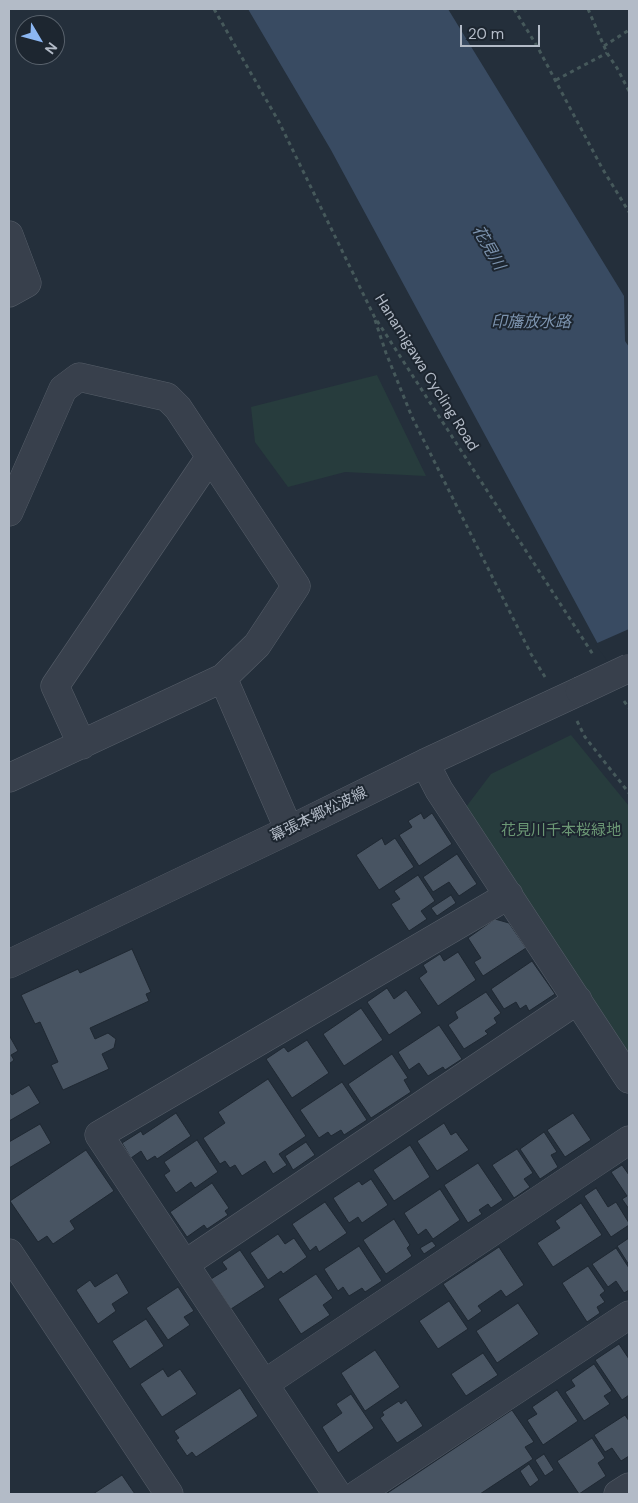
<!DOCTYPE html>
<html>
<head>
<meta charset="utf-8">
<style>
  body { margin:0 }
  #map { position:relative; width:638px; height:1503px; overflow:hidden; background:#242f3b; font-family:"DM Sans",sans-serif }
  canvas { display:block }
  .frame { position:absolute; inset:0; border:10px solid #b3bbc7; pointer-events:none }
  .north { position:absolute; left:15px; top:15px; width:50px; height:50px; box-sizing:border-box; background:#1d2630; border:1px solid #59626c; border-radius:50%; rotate:127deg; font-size:14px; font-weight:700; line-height:20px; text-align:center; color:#b3bbc7 }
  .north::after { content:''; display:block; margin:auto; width:18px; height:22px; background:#8cb7f3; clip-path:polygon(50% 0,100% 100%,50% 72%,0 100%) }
  .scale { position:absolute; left:460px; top:25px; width:80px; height:22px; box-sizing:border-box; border:2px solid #b3bbc7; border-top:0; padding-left:6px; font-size:15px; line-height:18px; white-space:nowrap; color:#b3bbc7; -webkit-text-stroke:4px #1d2630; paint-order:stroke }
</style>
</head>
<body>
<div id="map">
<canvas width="638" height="1503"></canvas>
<div class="frame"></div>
<div class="north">N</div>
<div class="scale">20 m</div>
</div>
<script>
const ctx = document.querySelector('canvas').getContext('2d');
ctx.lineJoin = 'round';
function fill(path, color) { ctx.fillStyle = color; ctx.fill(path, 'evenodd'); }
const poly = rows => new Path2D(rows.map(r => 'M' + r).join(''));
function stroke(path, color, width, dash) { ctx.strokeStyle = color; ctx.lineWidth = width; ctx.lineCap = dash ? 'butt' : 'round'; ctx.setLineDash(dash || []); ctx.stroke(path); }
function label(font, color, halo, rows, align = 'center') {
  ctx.font = font + ' "DM Sans","Noto Sans JP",sans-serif'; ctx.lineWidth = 4; ctx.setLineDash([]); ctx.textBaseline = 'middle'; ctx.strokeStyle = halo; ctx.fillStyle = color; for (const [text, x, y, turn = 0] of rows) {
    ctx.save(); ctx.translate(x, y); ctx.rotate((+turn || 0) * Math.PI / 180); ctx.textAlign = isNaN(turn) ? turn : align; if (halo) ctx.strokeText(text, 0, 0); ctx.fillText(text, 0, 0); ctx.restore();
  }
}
fill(poly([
  [377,375,426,476,345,472,288,487,255,442,251,407],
  [571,735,629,806,629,1054,463,811,491,774]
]), '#273c3d');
fill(poly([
  [248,9,448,9,624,296,625,341,629,347,629,688,599,646,331,150]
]), '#394b62');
fill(poly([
  [629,629,629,691,595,644]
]), '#242f3b');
const building = poly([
  [421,813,424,819,432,813,452,844,419,866,399,835,412,827,408,821,421,813],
  [382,838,385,845,395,838,414,867,379,890,356,855,382,838],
  [457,854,477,884,459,896,449,882,433,892,423,877,457,854],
  [418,875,435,901,421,911,427,919,409,931,391,904,400,899,394,891,418,875],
  [451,895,456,903,437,916,431,908,451,895],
  [495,919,509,923,526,948,483,976,474,962,481,958,468,938,495,919],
  [132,949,151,992,146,994,149,1001,90,1028,95,1039,108,1033,116,1039,114,1048,102,1054,109,1069,63,1090,51,1065,58,1062,40,1022,35,1024,21,995,78,969,80,973,132,949],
  [458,952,476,980,438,1006,419,978,427,972,423,965,440,954,444,961,458,952],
  [532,961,555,994,529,1011,526,1005,520,1009,516,1002,504,1009,491,989,532,961],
  [387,988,394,999,406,990,422,1013,389,1035,367,1002,387,988],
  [486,992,501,1013,494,1018,497,1023,485,1031,488,1034,464,1049,448,1025,458,1018,455,1012,486,992],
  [361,1008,383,1040,344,1066,323,1034,361,1008],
  [439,1025,462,1059,445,1070,443,1067,428,1076,419,1063,409,1070,398,1052,439,1025],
  [9,1035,18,1051,11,1055,14,1060,9,1064,9,1035],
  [307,1040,329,1073,292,1098,266,1059,284,1047,288,1052,307,1040],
  [392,1054,408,1078,404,1080,411,1092,371,1118,348,1084,392,1054],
  [268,1079,306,1136,279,1154,287,1165,273,1174,265,1161,242,1176,235,1165,230,1168,225,1161,220,1164,203,1138,225,1123,218,1112,268,1079],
  [342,1082,367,1120,344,1135,341,1130,331,1136,328,1132,319,1138,300,1110,342,1082],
  [29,1085,40,1103,9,1121,9,1091,12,1095,29,1085],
  [176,1113,191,1136,157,1159,155,1156,147,1161,141,1151,131,1158,122,1143,141,1131,143,1135,176,1113],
  [573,1113,591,1140,565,1157,547,1130,573,1113],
  [444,1123,451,1135,456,1132,469,1150,437,1171,417,1141,444,1123],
  [40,1124,51,1143,9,1168,9,1142,40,1124],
  [544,1132,557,1152,551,1155,558,1167,540,1179,520,1149,544,1132],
  [197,1140,218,1172,195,1188,191,1182,176,1193,164,1175,170,1171,164,1162,197,1140],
  [306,1142,315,1155,293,1170,285,1156,306,1142],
  [410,1145,430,1177,394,1201,373,1170,410,1145],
  [517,1149,533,1173,524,1179,530,1187,514,1198,492,1165,517,1149],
  [86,1150,114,1191,70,1221,75,1229,53,1244,47,1236,38,1242,10,1201,86,1150],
  [478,1163,503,1200,491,1208,488,1204,479,1210,482,1214,468,1223,444,1185,478,1163],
  [622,1165,629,1175,629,1209,622,1199,627,1196,611,1172,622,1165],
  [371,1179,388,1205,362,1223,358,1217,349,1223,333,1198,359,1181,362,1185,371,1179],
  [212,1183,229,1208,225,1211,228,1215,207,1229,204,1225,187,1237,170,1212,212,1183],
  [596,1188,608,1207,616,1202,629,1223,629,1225,611,1237,584,1196,596,1188],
  [440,1189,460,1220,433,1239,426,1229,418,1235,404,1213,440,1189],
  [325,1202,347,1233,319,1252,316,1246,310,1251,292,1224,325,1202],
  [581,1203,602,1235,553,1267,537,1243,560,1228,555,1221,581,1203],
  [394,1219,410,1245,407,1248,412,1256,386,1274,363,1240,394,1219],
  [278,1234,285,1244,294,1238,307,1257,283,1274,281,1271,268,1280,250,1253,278,1234],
  [629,1238,629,1265,617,1246,629,1238],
  [432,1241,436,1246,424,1254,420,1248,432,1241],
  [359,1246,382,1281,365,1292,362,1288,349,1296,343,1287,338,1291,324,1269,359,1246],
  [499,1247,524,1285,506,1297,501,1290,478,1306,482,1311,468,1321,443,1284,499,1247],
  [616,1248,629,1268,629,1290,624,1293,616,1281,608,1287,592,1264,616,1248],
  [240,1250,265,1287,231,1309,211,1279,227,1269,222,1262,240,1250],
  [588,1266,605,1291,600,1295,605,1302,597,1307,600,1313,587,1322,562,1283,588,1266],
  [117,1273,129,1293,112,1304,116,1311,98,1324,76,1290,90,1280,95,1287,117,1273],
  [316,1274,333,1298,323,1305,330,1315,301,1334,278,1299,316,1274],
  [178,1287,194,1311,184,1317,190,1325,168,1340,146,1308,178,1287],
  [449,1301,468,1329,438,1349,419,1321,449,1301],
  [518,1303,539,1334,497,1363,476,1331,518,1303],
  [146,1319,164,1346,130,1369,112,1341,146,1319],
  [619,1344,629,1359,629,1395,622,1400,595,1360,619,1344],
  [375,1350,400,1387,365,1411,341,1373,375,1350],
  [483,1353,498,1375,466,1396,451,1374,483,1353],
  [594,1364,612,1391,604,1396,610,1404,584,1421,565,1392,575,1386,571,1380,594,1364],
  [163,1369,168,1377,180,1369,197,1394,162,1417,140,1384,163,1369],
  [240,1388,258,1416,196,1457,192,1452,187,1456,176,1440,179,1438,174,1431,240,1388],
  [557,1390,578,1421,543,1445,527,1420,537,1414,532,1407,557,1390],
  [351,1394,374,1428,338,1453,322,1427,342,1413,336,1404,351,1394],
  [406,1400,423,1426,397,1443,380,1418,384,1415,382,1412,399,1401,401,1404,406,1400],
  [512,1410,534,1442,525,1447,533,1459,480,1494,386,1494,512,1410],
  [625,1415,629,1421,629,1456,621,1461,612,1448,605,1452,594,1435,625,1415],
  [592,1438,605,1458,598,1463,606,1476,579,1494,557,1461,592,1438],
  [544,1454,554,1470,545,1476,535,1460,544,1454],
  [529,1464,539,1480,530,1487,520,1471,529,1464],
  [122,1475,135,1494,93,1494,122,1475]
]);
fill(building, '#485462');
stroke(building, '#1f2832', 1);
const minor = poly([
  [9,235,27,283,9,293],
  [9,512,63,389,79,377,167,397,178,408,296,586,257,645,223,678,9,778],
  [223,678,289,830],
  [82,745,55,686,210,457],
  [425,763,439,790,629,1079],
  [9,964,289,830,425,763,580,691],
  [9,1253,169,1494],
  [185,1264,578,1000],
  [264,1384,629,1140],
  [337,1494,99,1135,509,895],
  [358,1494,629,1315],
  [618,1494,629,1487]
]);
stroke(minor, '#565e69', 29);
stroke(poly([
  [214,9,279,122,374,316,594,656],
  [514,9,537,46,602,168,629,212],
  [588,9,607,53,617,68,629,91],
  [604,46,629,30],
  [556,80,607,53],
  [375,320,386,353,412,417,531,654,545,677],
  [624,701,629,708],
  [577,721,585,737,629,793]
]), '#46595b', 3, [4, 4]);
stroke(minor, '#38404c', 28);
const minorBridge = poly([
  [580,691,629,668]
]);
stroke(minorBridge, '#565e69', 29, []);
stroke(minorBridge, '#38404c', 28);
label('15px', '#b3bbc7', '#1d2630', [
  ["Hanamigawa Cycling Road",426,373,58],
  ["幕張本郷松波線",319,815,-26]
]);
label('15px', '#6b9774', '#1d2630', [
  ["花見川千本桜緑地",561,831]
]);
label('italic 16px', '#7c93ae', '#1d2630', [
  ["花見川",488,248,60],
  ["印旛放水路",531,323]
]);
</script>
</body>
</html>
